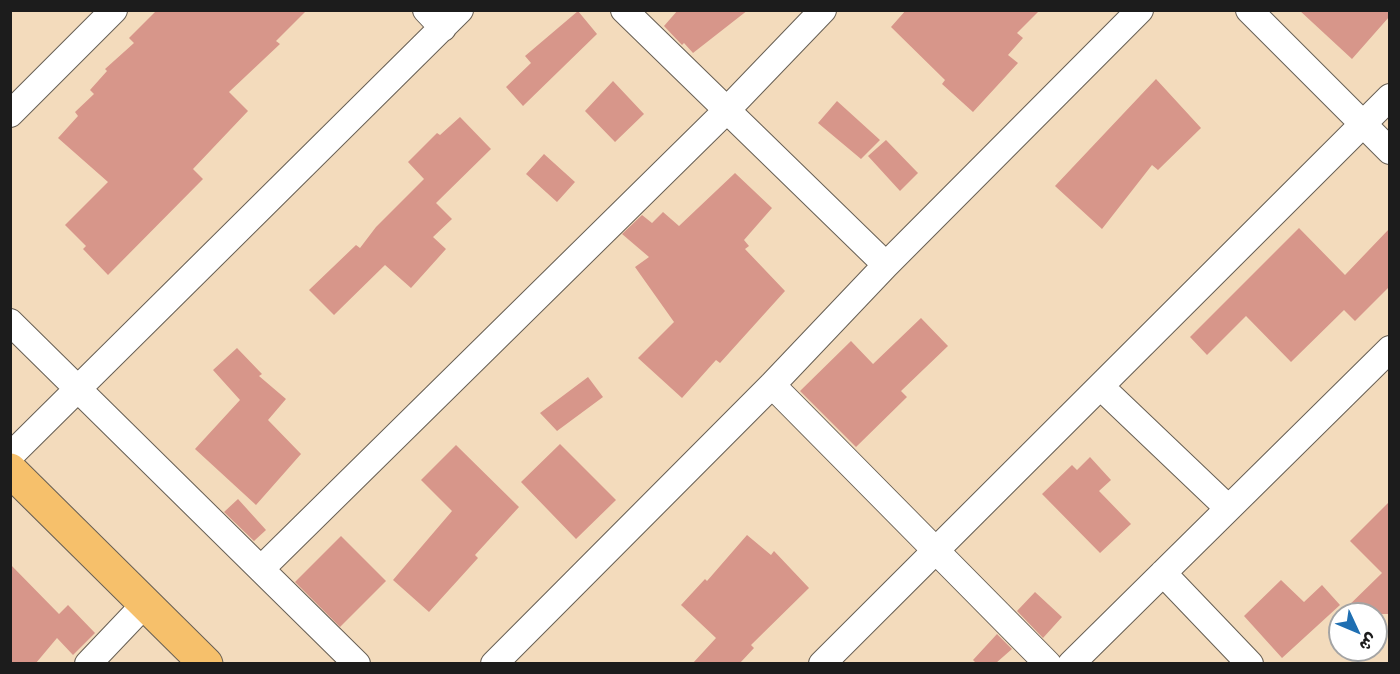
<!DOCTYPE html>
<html>
<head>
<meta charset="utf-8">
<style>
  body { margin:0 }
  #map { position:relative; width:1400px; height:674px; overflow:hidden; background:#f3dbbc; font-family:"Playpen Sans","Playpen Sans Arabic",sans-serif }
  canvas { display:block }
  .frame { position:absolute; inset:0; border:12px solid #1c1c1c; pointer-events:none }
  .north { position:absolute; left:1328px; top:602px; width:60px; height:60px; box-sizing:border-box; background:#fff; border:2px solid #a4a4a4; border-radius:50%; rotate:134deg; font-size:16px; font-weight:700; line-height:24px; text-align:center; color:#1c1c1c }
  .north::after { content:''; display:block; margin:auto; width:21px; height:27px; background:#1f6fb2; clip-path:polygon(50% 0,100% 100%,50% 72%,0 100%) }
</style>
</head>
<body>
<div id="map">
<canvas width="1400" height="674"></canvas>
<div class="frame"></div>
<div class="north">ش</div>
</div>
<script>
const ctx = document.querySelector('canvas').getContext('2d');
ctx.lineJoin = 'round';
function fill(path, color) { ctx.fillStyle = color; ctx.fill(path, 'evenodd'); }
const poly = rows => new Path2D(rows.map(r => 'M' + r).join(''));
function stroke(path, color, width, dash) { ctx.strokeStyle = color; ctx.lineWidth = width; ctx.lineCap = dash ? 'butt' : 'round'; ctx.setLineDash(dash || []); ctx.stroke(path); }
fill(poly([
  [157,10,307,10,276,41,280,44,229,92,248,111,193,169,203,179,108,275,83,249,86,246,65,225,108,182,58,138,78,116,75,112,94,94,90,90,107,71,105,69,134,43,129,38],
  [678,10,748,10,693,53,684,43,682,45,664,26],
  [906,10,1040,10,1017,33,1023,38,1008,55,1018,63,973,112,942,84,945,80,891,27],
  [1299,10,1389,10,1389,17,1352,59],
  [578,11,597,34,523,106,506,87,531,63,525,56],
  [1156,79,1201,128,1158,170,1152,165,1102,229,1055,186],
  [613,81,644,114,615,142,585,111],
  [837,101,880,140,861,159,818,123],
  [460,117,491,149,436,203,452,219,433,237,446,249,411,288,385,265,334,315,309,290,356,245,360,248,376,227,424,179,408,162,437,133,440,135],
  [886,140,918,173,900,191,868,156],
  [544,154,575,182,557,202,526,174],
  [735,173,772,208,744,240,749,246,745,249,785,291,720,363,716,360,682,398,638,358,674,322,635,267,649,257,622,234,642,215,652,223,663,212,679,226],
  [1299,228,1345,275,1389,229,1389,287,1355,321,1344,310,1291,362,1246,316,1207,355,1190,337],
  [921,318,948,346,901,391,907,397,856,447,800,391,851,341,873,364],
  [237,348,262,374,259,376,286,399,268,420,301,454,256,505,195,449,240,400,213,370],
  [588,377,603,397,557,431,540,413],
  [560,444,616,500,576,539,521,482],
  [456,445,519,507,475,555,478,558,429,612,393,580,452,511,421,480],
  [1090,457,1111,480,1099,491,1131,524,1100,553,1042,494,1072,465,1077,470],
  [238,499,266,530,254,541,224,512],
  [1389,502,1389,614,1340,614,1382,573,1350,541],
  [747,535,771,555,774,551,809,588,751,645,754,648,740,663,693,663,716,638,681,605,705,579,707,581],
  [341,536,386,581,340,627,295,582],
  [10,564,59,614,68,605,95,633,73,655,57,638,36,663,10,663],
  [1281,580,1304,602,1322,585,1340,605,1282,658,1244,616],
  [1035,592,1062,617,1043,638,1017,611],
  [997,634,1012,649,996,663,976,663,973,660]
]), '#d7968a');
const street = poly([
  [426,10,443,28],
  [624,10,886,265],
  [1249,10,1390,151],
  [10,114,114,10],
  [10,322,357,664],
  [772,385,1048,664],
  [1101,387,1228,508],
  [10,456,460,10],
  [261,569,726,111,823,10],
  [1163,573,1250,664],
  [88,664,145,604],
  [494,664,772,385,886,265,1140,10],
  [822,664,1390,97],
  [1071,664,1390,349]
]);
const highway = poly([
  [10,470,206,664]
]);
stroke(street, '#675f54', 28);
stroke(highway, '#675f54', 35);
stroke(street, '#fff', 26);
stroke(highway, '#f6c06b', 33);
</script>
</body>
</html>
